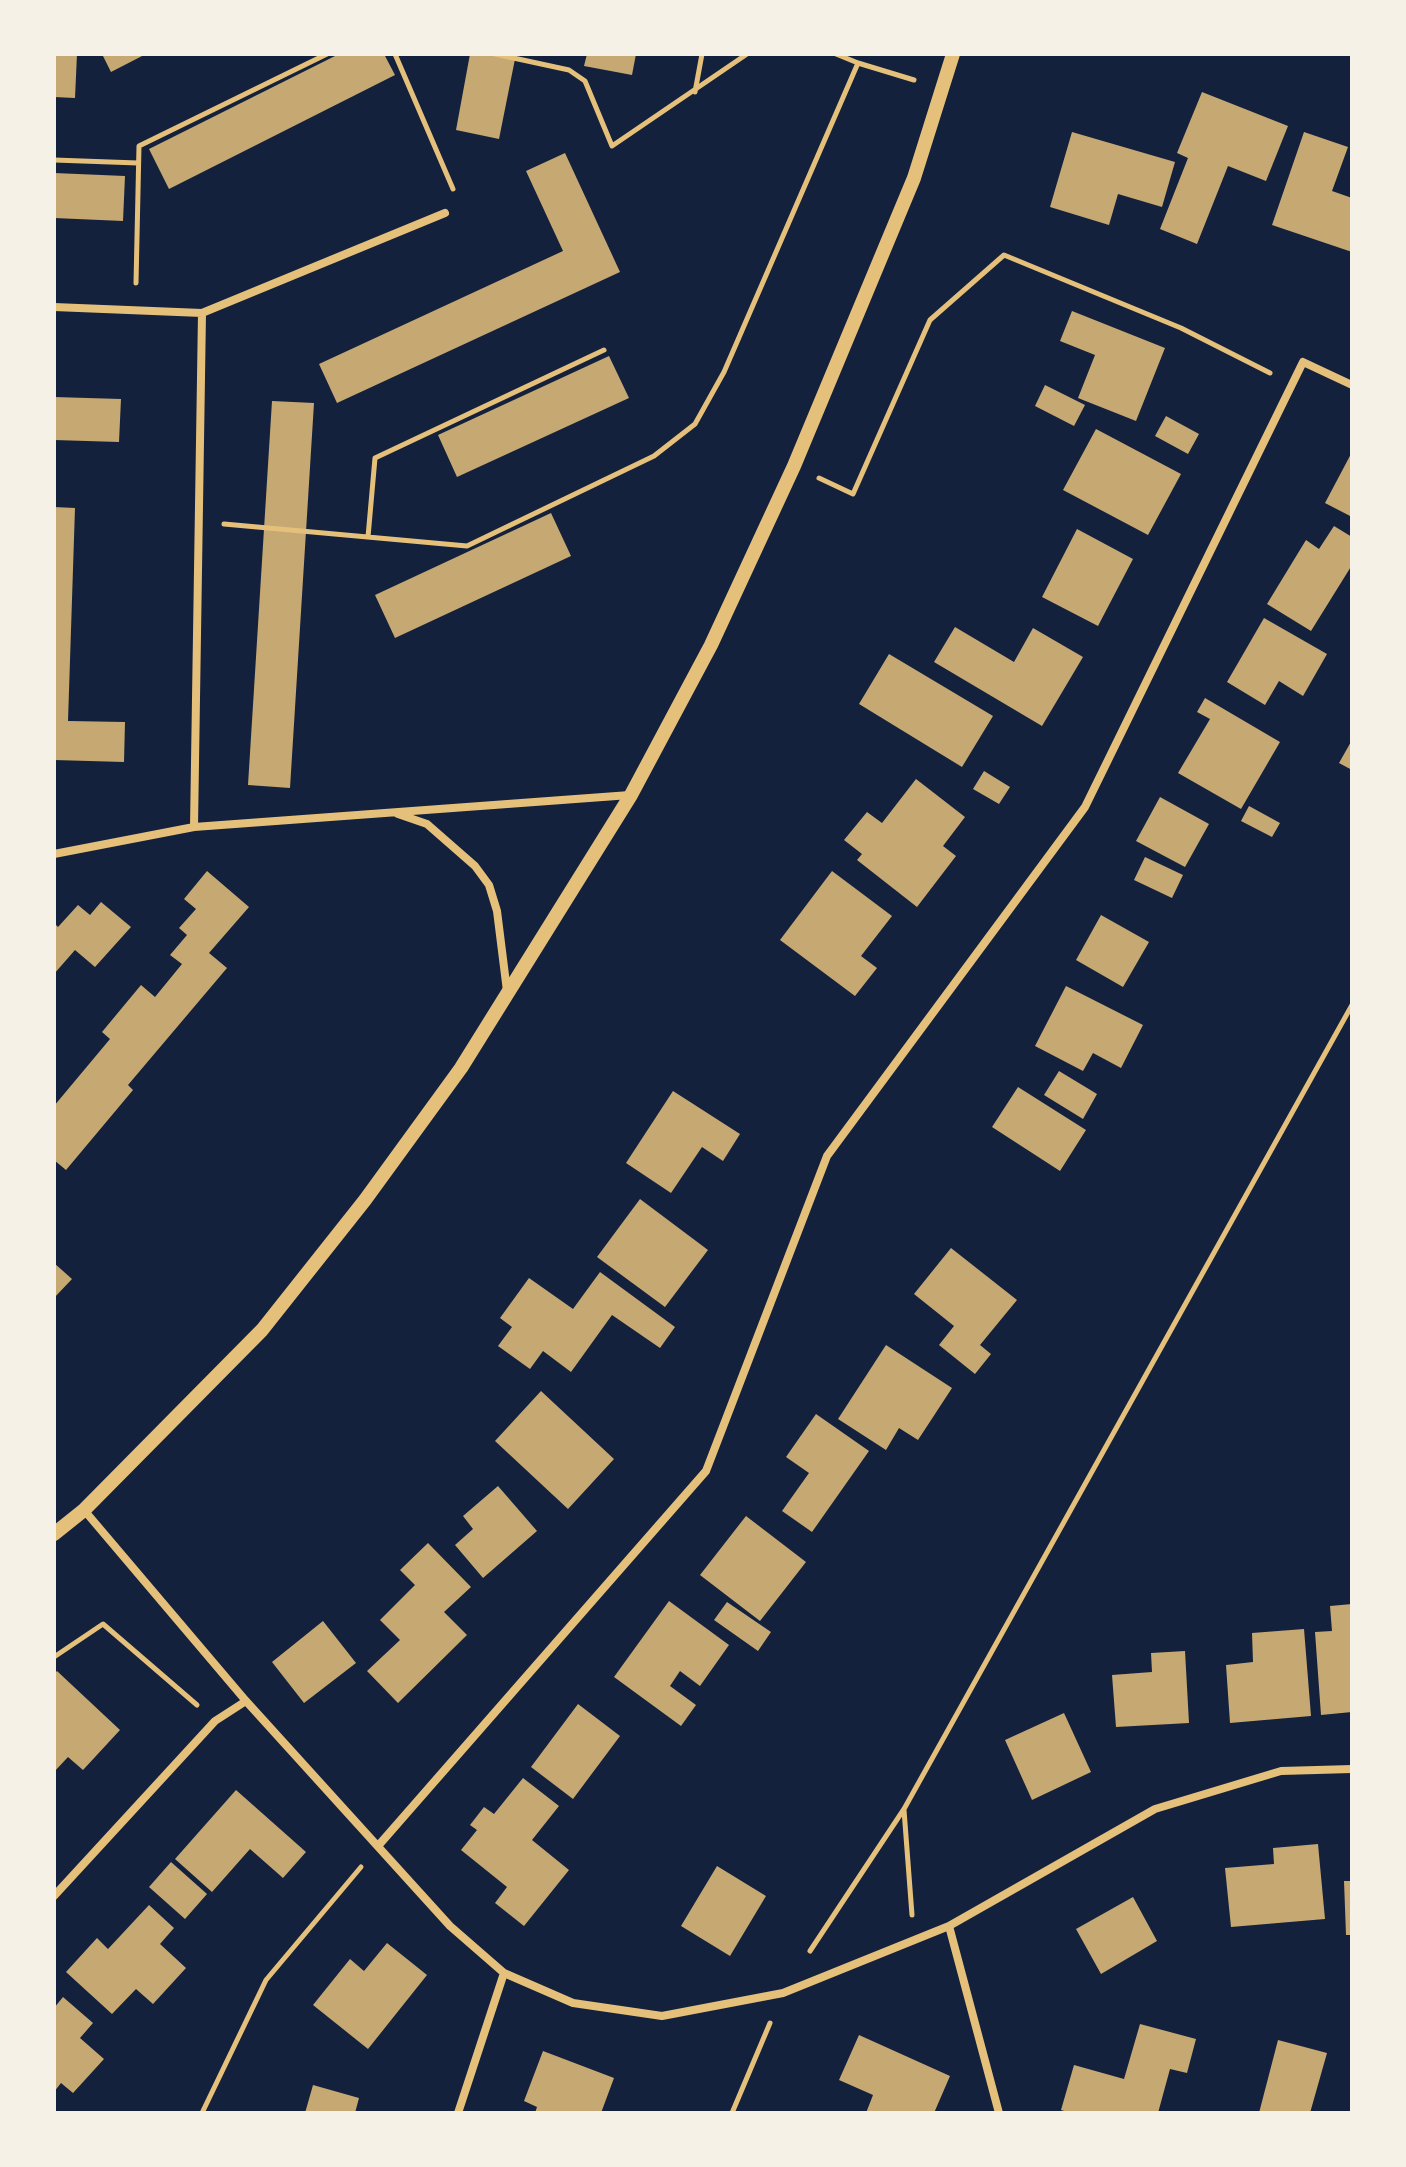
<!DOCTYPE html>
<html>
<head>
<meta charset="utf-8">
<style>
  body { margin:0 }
  #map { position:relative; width:1406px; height:2167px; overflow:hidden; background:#14213d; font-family:"Varela Round",sans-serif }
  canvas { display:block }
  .frame { position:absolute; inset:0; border:56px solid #f6f1e7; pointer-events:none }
</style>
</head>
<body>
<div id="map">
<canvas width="1406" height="2167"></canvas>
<div class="frame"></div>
</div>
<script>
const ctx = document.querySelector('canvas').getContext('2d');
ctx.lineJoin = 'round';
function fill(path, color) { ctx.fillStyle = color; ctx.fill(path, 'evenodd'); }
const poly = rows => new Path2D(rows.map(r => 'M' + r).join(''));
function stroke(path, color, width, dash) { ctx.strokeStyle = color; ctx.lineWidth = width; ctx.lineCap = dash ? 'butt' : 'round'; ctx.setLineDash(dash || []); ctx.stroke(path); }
fill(poly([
  [54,54,77,54,75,98,54,97],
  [102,54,146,54,111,72],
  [339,54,384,54,395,75,169,189,149,149],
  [470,54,516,54,499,139,456,130],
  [587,54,636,54,632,75,584,66],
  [1202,92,1288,126,1266,181,1228,166,1197,244,1160,229,1188,158,1177,153],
  [1072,132,1175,162,1162,207,1118,194,1109,225,1050,207],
  [1304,132,1348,147,1332,191,1352,198,1352,252,1272,225],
  [565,153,620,272,337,403,319,364,563,251,526,171],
  [54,173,125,176,123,221,54,218],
  [1072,311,1165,348,1136,421,1078,398,1095,355,1060,341],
  [609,356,629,398,457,477,438,435],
  [1045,385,1085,405,1074,426,1035,406],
  [54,397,121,399,119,442,54,440],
  [272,401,314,403,290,788,248,785],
  [1166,416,1199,434,1188,454,1155,436],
  [1096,429,1181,474,1148,535,1063,490],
  [1352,452,1352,517,1325,503],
  [54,507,75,508,68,721,125,722,124,762,54,760],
  [551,513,571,556,395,638,375,595],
  [1334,526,1352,537,1352,565,1311,631,1267,604,1306,540,1319,549],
  [1077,529,1133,559,1098,626,1042,597],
  [1264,618,1327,654,1303,696,1279,681,1265,705,1227,682],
  [955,627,1014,662,1033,628,1083,657,1042,726,934,662],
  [889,654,993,716,962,767,859,704],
  [1205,698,1280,742,1241,809,1178,773,1210,719,1197,712],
  [1352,740,1352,770,1339,763],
  [984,771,1010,787,999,804,973,789],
  [916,779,965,817,943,846,956,856,917,907,857,860,862,854,844,840,867,812,882,823],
  [1160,797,1209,824,1185,867,1136,841],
  [1249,806,1280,823,1272,837,1241,821],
  [1145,857,1183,875,1172,898,1134,880],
  [207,871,249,907,209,953,227,968,128,1085,133,1090,66,1170,54,1160,54,1106,110,1039,102,1032,141,985,155,997,182,964,170,955,187,935,179,928,196,909,184,899],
  [832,871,892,916,861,956,877,968,855,996,780,940],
  [101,902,131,927,95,967,75,950,54,974,54,923,58,927,78,905,90,915],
  [1101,915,1149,942,1123,987,1076,960],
  [1066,986,1143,1025,1121,1068,1093,1053,1083,1071,1035,1046],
  [1059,1071,1097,1094,1083,1119,1044,1095],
  [1018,1087,1086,1130,1060,1171,992,1127],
  [673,1091,740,1134,723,1161,702,1147,671,1193,626,1163],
  [640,1199,708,1250,665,1307,597,1257],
  [951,1248,1017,1300,980,1345,991,1354,975,1374,939,1345,954,1326,914,1294],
  [54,1263,72,1279,54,1298],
  [600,1272,675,1327,660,1348,612,1315,571,1372,543,1351,530,1369,498,1346,512,1327,500,1318,529,1278,573,1309],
  [886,1345,952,1388,918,1440,899,1428,886,1450,838,1419],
  [541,1391,614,1459,568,1509,495,1441],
  [816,1414,869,1451,812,1532,782,1511,809,1473,786,1457],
  [498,1486,537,1531,483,1578,455,1545,473,1529,463,1516],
  [746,1516,806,1562,760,1621,700,1575],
  [428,1543,471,1587,444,1612,467,1635,398,1703,367,1671,400,1640,380,1620,415,1585,400,1570],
  [669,1601,729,1645,700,1686,680,1671,670,1686,696,1705,681,1726,614,1677],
  [727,1602,771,1632,758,1651,714,1620],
  [1352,1604,1352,1712,1321,1715,1315,1632,1332,1631,1330,1606],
  [323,1621,356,1663,304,1703,272,1662],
  [1304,1629,1311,1716,1230,1723,1226,1665,1253,1662,1252,1633],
  [1185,1651,1189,1723,1116,1727,1112,1675,1152,1672,1151,1653],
  [57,1671,120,1730,83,1770,68,1757,54,1772,54,1674],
  [578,1704,620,1736,573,1799,531,1767],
  [1064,1713,1091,1772,1032,1800,1005,1740],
  [523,1778,559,1806,532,1840,569,1870,524,1926,495,1903,507,1887,461,1850,477,1830,470,1825,484,1807,494,1814],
  [236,1790,306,1852,283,1878,250,1849,212,1892,175,1859],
  [1318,1844,1325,1919,1231,1927,1225,1868,1274,1864,1273,1848],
  [171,1862,207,1894,185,1919,149,1887],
  [717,1866,766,1896,730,1956,681,1926],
  [1344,1881,1352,1881,1352,1935,1346,1935],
  [1133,1897,1157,1941,1101,1974,1076,1929],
  [149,1905,174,1928,160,1944,186,1968,153,2004,136,1989,112,2014,66,1972,97,1938,108,1949],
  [387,1943,427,1975,368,2049,313,2005,350,1959,364,1971],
  [63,1997,93,2023,80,2038,104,2059,73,2093,61,2083,54,2092,54,2008],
  [1140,2024,1196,2039,1187,2073,1170,2069,1158,2113,1071,2113,1061,2110,1074,2065,1124,2079],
  [859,2035,950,2076,934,2113,866,2113,873,2095,839,2080],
  [1278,2040,1327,2053,1310,2113,1259,2113],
  [543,2051,614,2078,601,2113,535,2113,537,2107,524,2101],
  [313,2085,359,2098,355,2113,305,2113]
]), '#c6a872');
stroke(poly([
  [395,54,453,189],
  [495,54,569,70,585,81,612,146,747,54],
  [836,54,858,63],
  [695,92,702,54],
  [54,160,138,163],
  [136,283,139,146,327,54],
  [819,478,853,494,930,320,1004,255,1181,328,1270,373],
  [224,524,467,546,654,456,695,424,724,372,858,63,914,80],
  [368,537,375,458,604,350],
  [54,1657,103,1624,197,1705],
  [904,1810,912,1915],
  [810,1951,904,1809,1352,1005],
  [202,2113,266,1980,361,1867],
  [732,2113,770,2023]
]), '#e5c07b', 5);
stroke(poly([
  [54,307,202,313,445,213],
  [398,814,427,824,475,866,489,885,497,911,507,991],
  [194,827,202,313],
  [54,854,194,827,630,795],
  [84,1510,246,1701,450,1926,504,1973,573,2003,662,2016,783,1993,949,1926,1155,1809,1281,1771,1352,1769],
  [378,1846,706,1471,827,1156,1085,807,1303,362,1352,385],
  [54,1896,215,1721,246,1701],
  [949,1926,999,2113],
  [458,2113,504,1973]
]), '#e5c07b', 8);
stroke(poly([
  [54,1534,84,1510,262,1330,365,1200,461,1068,631,795,711,645,794,466,914,178,953,54]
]), '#e5c07b', 14);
</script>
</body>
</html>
